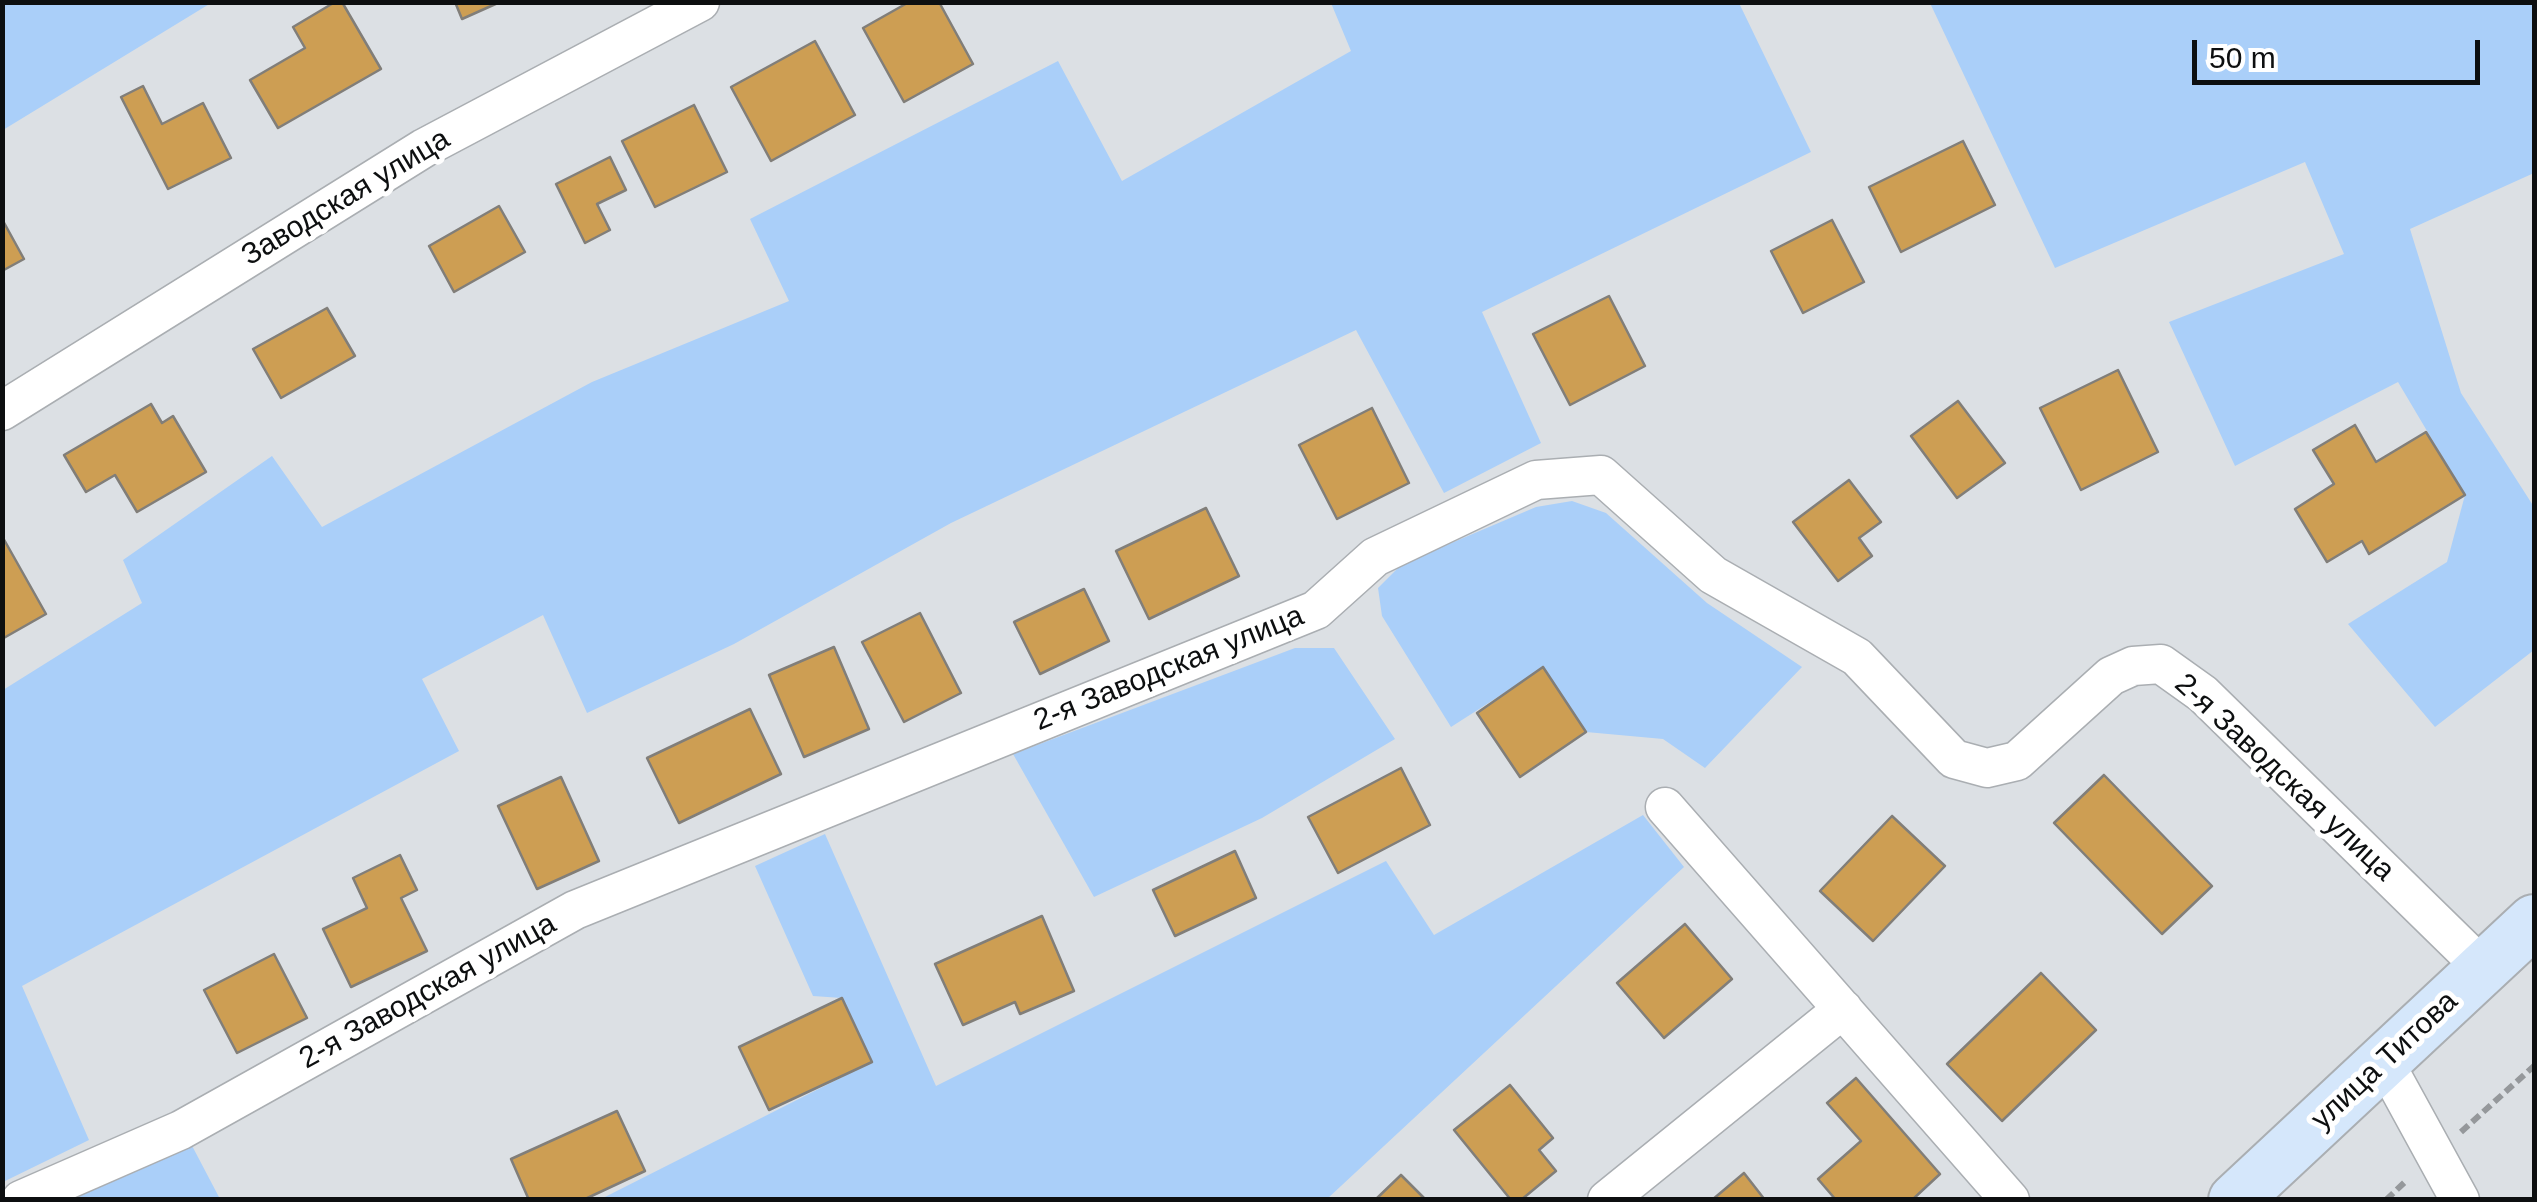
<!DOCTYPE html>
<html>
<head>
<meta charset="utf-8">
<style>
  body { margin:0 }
  #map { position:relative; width:2537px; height:1202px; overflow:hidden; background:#dce0e4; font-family:Helvetica,sans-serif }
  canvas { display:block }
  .frame { position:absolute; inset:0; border:5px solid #0d0f10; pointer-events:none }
  .scale { position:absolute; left:2192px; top:40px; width:288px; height:45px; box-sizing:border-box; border:5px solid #0d0f10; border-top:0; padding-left:12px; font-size:30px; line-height:35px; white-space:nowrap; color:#0d0f10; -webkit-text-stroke:8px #fff; paint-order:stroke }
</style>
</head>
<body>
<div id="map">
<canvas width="2537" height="1202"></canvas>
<div class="frame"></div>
<div class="scale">50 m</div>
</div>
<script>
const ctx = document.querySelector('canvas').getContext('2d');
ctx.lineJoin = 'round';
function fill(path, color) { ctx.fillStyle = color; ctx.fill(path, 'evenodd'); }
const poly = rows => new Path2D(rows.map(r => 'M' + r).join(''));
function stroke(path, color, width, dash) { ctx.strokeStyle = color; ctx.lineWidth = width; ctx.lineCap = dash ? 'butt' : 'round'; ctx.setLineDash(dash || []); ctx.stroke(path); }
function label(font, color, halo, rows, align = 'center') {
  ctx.font = font + ' Helvetica,sans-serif'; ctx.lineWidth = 10; ctx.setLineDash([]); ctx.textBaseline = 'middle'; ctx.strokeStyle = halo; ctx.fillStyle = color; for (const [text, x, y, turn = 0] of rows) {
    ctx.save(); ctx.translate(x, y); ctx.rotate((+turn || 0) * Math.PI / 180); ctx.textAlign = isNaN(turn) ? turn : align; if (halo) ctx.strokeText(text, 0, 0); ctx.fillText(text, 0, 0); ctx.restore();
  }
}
fill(poly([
  [3,2,211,2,211,3,3,130],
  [1331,3,1739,3,1811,152,1482,312,1541,443,1444,493,1356,330,951,523,734,644,587,713,543,615,422,679,459,751,22,986,89,1140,3,1182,3,690,142,603,123,560,272,456,322,527,592,382,789,301,750,219,1058,61,1122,181,1351,51],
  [1930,3,2534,3,2534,173,2410,229,2461,393,2534,507,2534,650,2435,727,2348,624,2447,562,2465,495,2398,382,2235,466,2169,322,2344,254,2305,162,2055,268],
  [1572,501,1606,513,1707,603,1802,667,1705,768,1663,739,1586,732,1543,668,1451,727,1382,616,1378,588,1402,564,1536,507],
  [1295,648,1334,648,1395,739,1262,818,1094,897,1013,754],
  [1643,815,1684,867,1327,1199,599,1200,872,1062,842,998,813,996,755,866,825,834,936,1086,1386,861,1434,935],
  [189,1140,220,1199,69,1200]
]), '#aacff9');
const building = poly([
  [335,2,342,2,381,69,278,128,250,80,305,48,293,27,335,2],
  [455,2,500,2,462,19,455,2],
  [909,2,939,2,973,64,904,102,863,28,909,2],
  [815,41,855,115,771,161,731,87,815,41],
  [143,86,162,124,203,103,231,158,168,189,121,97,143,86],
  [694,105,727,172,655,207,622,141,694,105],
  [1963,141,1995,205,1901,252,1869,187,1963,141],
  [610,157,626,190,597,204,610,230,585,243,556,184,610,157],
  [499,206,525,252,454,292,429,246,499,206],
  [2,219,24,259,2,271,2,219],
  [1832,220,1864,282,1803,313,1771,251,1832,220],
  [1609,296,1645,366,1570,405,1533,334,1609,296],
  [327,308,355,356,281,398,253,349,327,308],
  [2118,370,2158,452,2081,490,2040,408,2118,370],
  [1958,401,2005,463,1957,498,1911,436,1958,401],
  [151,404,162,423,173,416,206,472,137,512,115,475,86,492,64,455,151,404],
  [1372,408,1409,483,1337,519,1299,445,1372,408],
  [2355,425,2376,462,2426,432,2465,495,2369,554,2362,541,2327,562,2295,509,2334,484,2313,450,2355,425],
  [1849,480,1881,522,1859,538,1872,556,1838,581,1793,522,1849,480],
  [1206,508,1239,576,1149,619,1116,551,1206,508],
  [2,536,46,614,2,639,2,536],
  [1084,589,1109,641,1040,674,1014,622,1084,589],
  [920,613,961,693,904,722,862,642,920,613],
  [834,647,869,729,804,757,769,675,834,647],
  [1543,667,1586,732,1520,777,1477,713,1543,667],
  [750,709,781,774,679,823,647,758,750,709],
  [1401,768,1430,825,1338,873,1308,817,1401,768],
  [2104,775,2212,886,2162,934,2054,823,2104,775],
  [561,777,599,861,537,889,498,806,561,777],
  [1892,816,1945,866,1873,941,1820,891,1892,816],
  [1235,851,1256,898,1175,936,1153,890,1235,851],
  [400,855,417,890,401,898,427,951,351,987,323,929,367,908,353,878,400,855],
  [1042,916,1074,991,1020,1014,1015,1002,963,1025,935,964,1042,916],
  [1685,924,1732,979,1664,1038,1617,983,1685,924],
  [274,954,307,1018,237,1053,204,990,274,954],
  [2041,973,2096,1030,2002,1121,1947,1064,2041,973],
  [842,998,872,1062,769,1110,739,1047,842,998],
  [1856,1078,1940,1174,1912,1200,1836,1200,1818,1179,1861,1141,1827,1103,1856,1078],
  [1510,1085,1553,1138,1539,1150,1556,1171,1521,1200,1511,1200,1454,1130,1510,1085],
  [617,1111,645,1171,583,1200,529,1200,511,1159,617,1111],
  [1744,1173,1765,1200,1712,1200,1744,1173],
  [1401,1175,1426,1200,1375,1200,1401,1175]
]);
fill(building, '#cd9e53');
stroke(building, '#817e79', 2.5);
const street = poly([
  [2,411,424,148,700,2],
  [1665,807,2010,1200],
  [2385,1063,2460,1200],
  [21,1200,181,1130,575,910,1316,610,1375,557,1536,480,1601,475,1713,575,1857,657,1954,759,1987,768,2017,761,2111,676,2133,666,2161,664,2203,694,2484,969],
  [1607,1200,1843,1009]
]);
const secondary = poly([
  [2235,1200,2534,921]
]);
stroke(street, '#aaaeb2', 41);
stroke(secondary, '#aaaeb2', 56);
stroke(poly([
  [2461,1132,2534,1066],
  [2386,1200,2407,1180]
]), '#95989b', 6, [10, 5]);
stroke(street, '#fff', 38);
stroke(secondary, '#d5e7fb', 52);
label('30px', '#0d0f10', '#fff', [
  ["Заводская улица",346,198,-31],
  ["2-я Заводская улица",1169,669,-22],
  ["2-я Заводская улица",2284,778,43],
  ["2-я Заводская улица",428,992,-29],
  ["улица Титова",2385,1061,-43]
]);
</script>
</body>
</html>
